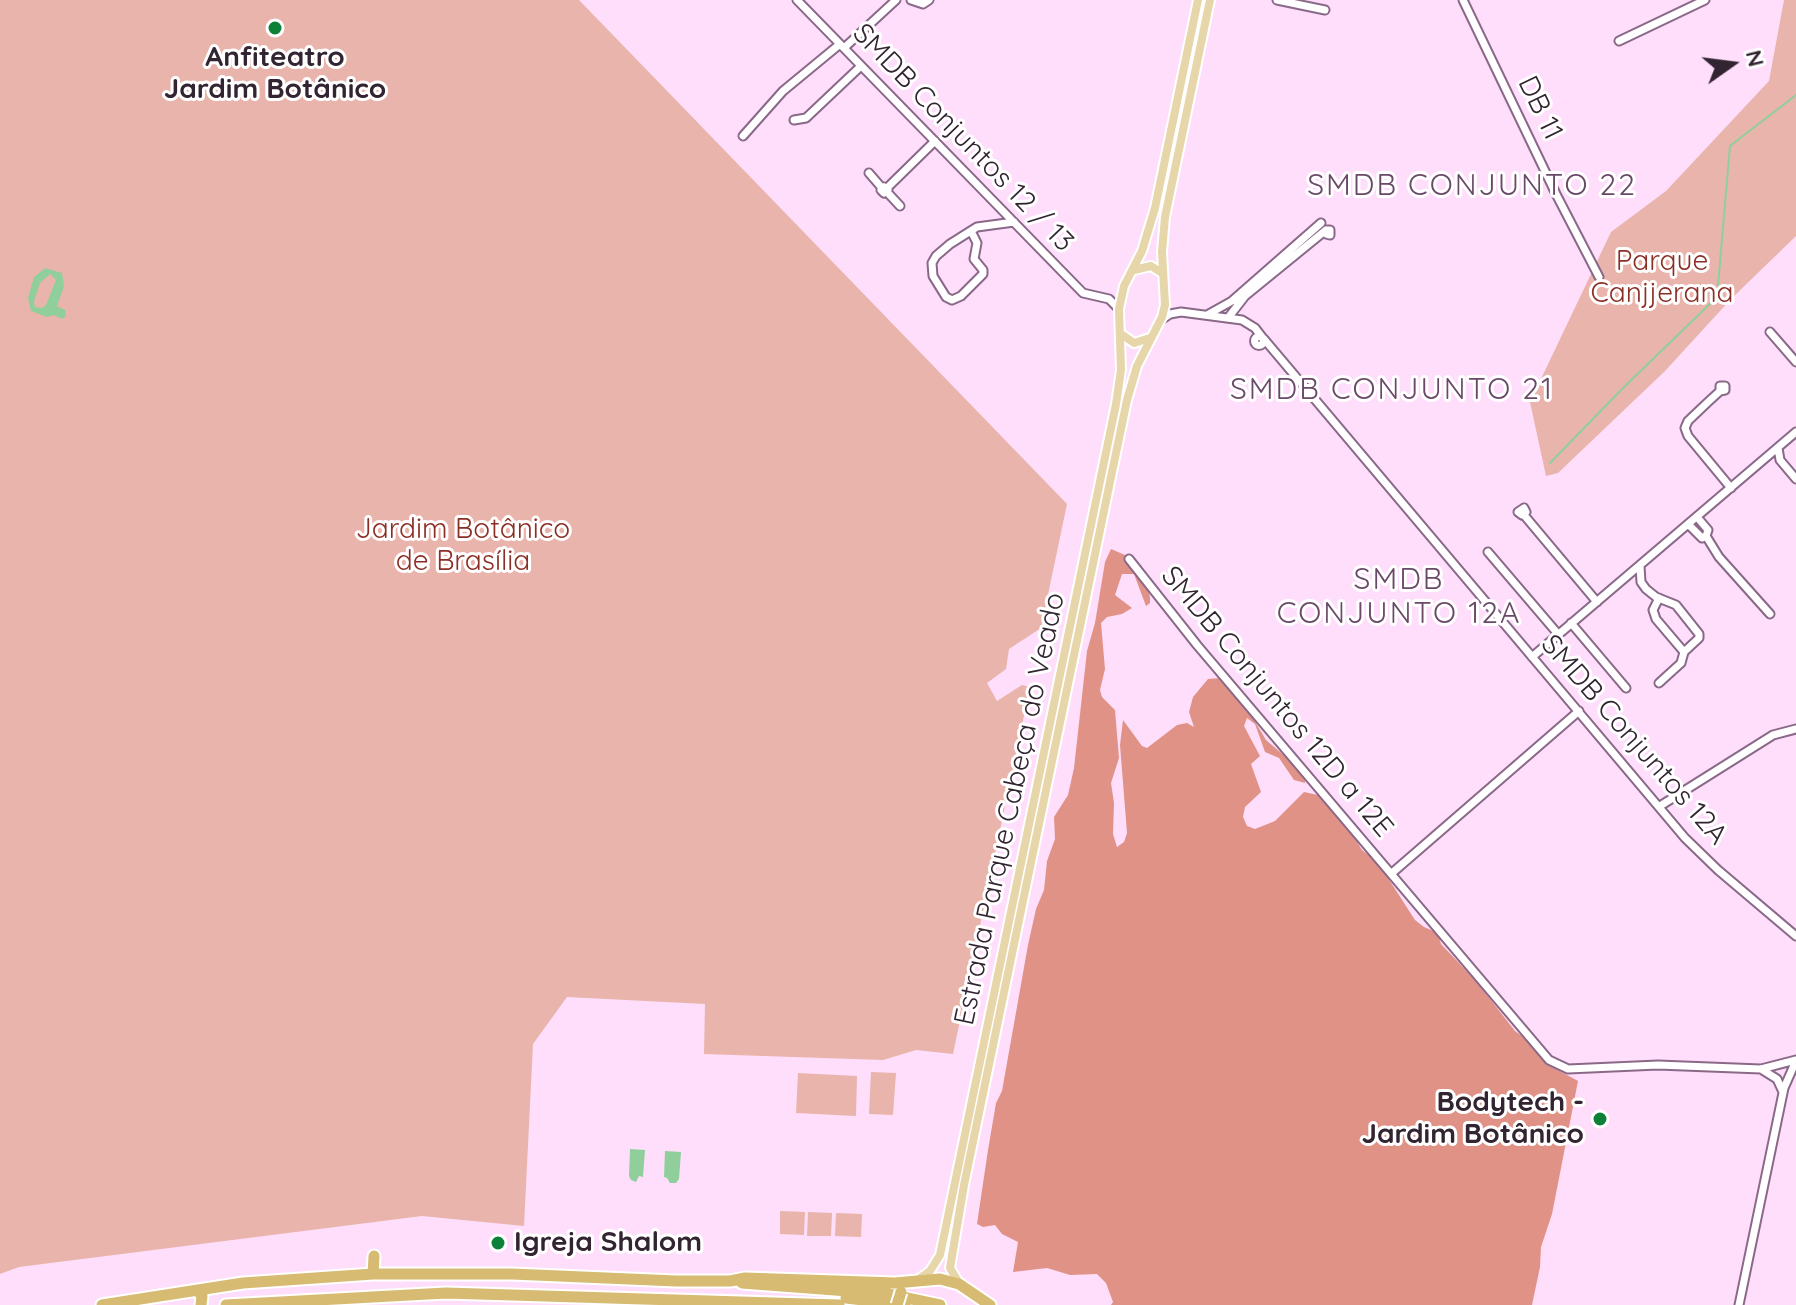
<!DOCTYPE html>
<html>
<head>
<meta charset="utf-8">
<style>
  body { margin:0 }
  #map { position:relative; width:1796px; height:1305px; overflow:hidden; background:#fedefb; font-family:Quicksand,sans-serif }
  canvas { display:block }
  .north { position:absolute; left:1692px; top:24px; width:80px; height:80px; -webkit-text-stroke:6px #fff; paint-order:stroke; rotate:76deg; font-size:22px; font-weight:700; line-height:32px; text-align:center; color:#322431 }
  .north::after { content:''; display:block; margin:auto; width:28px; height:36px; background:#322431; clip-path:polygon(50% 0,100% 100%,50% 72%,0 100%) }
</style>
</head>
<body>
<div id="map">
<canvas width="1796" height="1305"></canvas>
<div class="north">N</div>
</div>
<script>
const ctx = document.querySelector('canvas').getContext('2d');
ctx.lineJoin = 'round';
function fill(path, color) { ctx.fillStyle = color; ctx.fill(path, 'evenodd'); }
const poly = rows => new Path2D(rows.map(r => 'M' + r).join(''));
function stroke(path, color, width, dash) { ctx.strokeStyle = color; ctx.lineWidth = width; ctx.lineCap = dash ? 'butt' : 'round'; ctx.setLineDash(dash || []); ctx.stroke(path); }
function label(font, color, halo, rows, align = 'center') {
  ctx.font = font + ' Quicksand,sans-serif'; ctx.lineWidth = 6; ctx.setLineDash([]); ctx.textBaseline = 'middle'; ctx.strokeStyle = halo; ctx.fillStyle = color; for (const [text, x, y, turn = 0] of rows) {
    ctx.save(); ctx.translate(x, y); ctx.rotate((+turn || 0) * Math.PI / 180); ctx.textAlign = isNaN(turn) ? turn : align; if (halo) ctx.strokeText(text, 0, 0); ctx.fillText(text, 0, 0); ctx.restore();
  }
}
fill(poly([
  [0,0,579,0,1067,504,1041,628,1009,649,1006,669,987,683,997,701,1022,685,1030,687,953,1054,916,1050,883,1060,704,1054,705,1004,567,997,533,1044,524,1226,422,1216,19,1267,0,1274],
  [1784,0,1796,0,1796,236,1731,299,1665,371,1558,473,1546,476,1530,402,1611,232,1666,191,1769,81],
  [871,1072,896,1073,893,1115,869,1114],
  [798,1073,857,1076,856,1116,796,1113],
  [780,1211,805,1212,804,1235,780,1234],
  [808,1212,832,1213,831,1236,807,1236],
  [836,1213,862,1214,861,1237,835,1236]
]), '#e9b4ab');
fill(poly([
  [1111,549,1125,555,1134,573,1148,587,1150,597,1150,603,1146,606,1134,574,1122,574,1115,595,1132,608,1122,614,1107,617,1101,623,1105,669,1100,690,1102,697,1115,710,1119,758,1111,783,1114,803,1113,834,1117,847,1124,842,1127,833,1120,745,1123,720,1142,746,1147,748,1177,725,1187,723,1194,727,1189,712,1193,697,1208,679,1220,678,1241,698,1266,740,1300,769,1305,780,1305,783,1294,780,1279,758,1265,752,1255,724,1247,718,1244,726,1260,756,1251,764,1261,792,1245,807,1243,817,1247,826,1255,829,1275,821,1304,792,1318,795,1353,835,1362,850,1377,861,1415,920,1424,927,1438,933,1441,944,1476,981,1515,1031,1529,1041,1547,1064,1578,1081,1552,1214,1541,1247,1540,1267,1532,1305,1111,1305,1113,1302,1106,1283,1097,1274,1070,1275,1047,1268,1013,1272,1018,1242,1002,1234,995,1225,983,1227,977,1224,988,1150,996,1103,1002,1091,1028,945,1036,909,1044,890,1047,861,1055,839,1054,817,1068,795,1074,768,1087,651,1095,623,1105,562]
]), '#e19286');
fill(poly([
  [45,268,62,273,64,286,57,306,65,310,66,316,62,319,54,315,47,317,31,311,28,298,34,277],
  [50,274,56,280,46,305,42,308,35,307,34,301,40,283],
  [630,1149,645,1150,643,1177,639,1176,636,1182,631,1180,629,1176],
  [665,1151,681,1152,679,1179,676,1183,670,1183,667,1178,664,1177]
]), '#90cf9b');
stroke(poly([
  [1550,463,1622,389,1717,297,1730,146,1796,95]
]), '#90cf9b', 2);
const minor = poly([
  [797,0,1083,293,1109,299,1119,309],
  [911,0,923,4,929,0],
  [1277,0,1325,10],
  [1463,0,1556,194,1599,277],
  [1619,41,1705,0],
  [844,48,896,0],
  [794,120,806,118,861,66],
  [743,136,783,91,840,44],
  [869,173,882,188],
  [884,187,888,190,884,193,881,190,884,187],
  [887,188,935,141],
  [887,192,900,206],
  [1326,230,1330,230,1330,235,1326,234,1326,230],
  [971,231,977,243,974,259,983,270,983,274,961,296,952,300,946,297,933,276,932,263,936,256,950,244,969,232,977,227,1014,222],
  [1207,315,1232,301,1321,223],
  [1228,318,1245,296,1326,230],
  [1161,320,1170,314,1181,312,1242,320,1255,328,1262,337],
  [1770,332,1796,362],
  '1254.5 341a4.5 4.5 0 1 1 9 0a4.5 4.5 0 1 1-9 0Z',
  [1264,339,1685,838,1718,870,1796,936],
  [1720,391,1720,386,1725,386,1725,390,1720,391,1708,402,1688,421,1685,428,1688,436,1731,488],
  [1778,448,1780,460,1796,479],
  [1524,508,1526,512,1522,515,1518,512,1524,508],
  [1524,515,1597,602],
  [1688,524,1702,538,1706,536,1708,530,1697,517],
  [1706,536,1719,557,1770,614],
  [1488,552,1558,634],
  [1129,559,1197,645,1549,1060,1568,1069,1658,1065,1761,1069,1796,1060],
  [1640,566,1641,582,1646,589,1656,597,1676,605,1699,634,1699,638,1684,652,1681,663,1659,683],
  [1659,598,1653,610,1656,619,1684,652],
  [1571,623,1626,688],
  [1532,657,1796,432],
  [1660,806,1773,735,1796,729],
  [1392,873,1579,711],
  [1761,1069,1777,1079,1783,1092],
  [1739,1305,1784,1088,1796,1061]
]);
const major = poly([
  [1134,270,1151,266,1162,273],
  [1121,334,1134,343,1150,338],
  [919,1279,930,1271,940,1255,1116,404,1121,370,1119,309,1124,286,1142,251,1155,208,1198,0],
  [959,1283,950,1268,964,1185,1127,400,1137,366,1162,317,1165,305,1162,252,1165,217,1210,0]
]);
const highway = poly([
  [373,1274,374,1256],
  [742,1283,888,1294,940,1305],
  [197,1290,202,1296,201,1305],
  [846,1298,905,1305],
  [102,1305,243,1283,373,1274,512,1274,676,1281,730,1281,745,1278,895,1283,940,1279,959,1284,990,1305],
  [226,1305,446,1293,839,1305]
]);
stroke(minor, '#8a6888', 11);
stroke(major, '#fff', 12);
stroke(highway, '#fff', 15);
stroke(minor, '#fff', 7);
stroke(major, '#e7d6aa', 8);
stroke(highway, '#d7bb72', 11);
const highwayBridge = poly([
  [897,1305,901,1292]
]);
stroke(highwayBridge, '#fff', 15, []);
stroke(highwayBridge, '#d7bb72', 11);
for (const [x, y, r, color] of [
  [275,28,8,"#0e8139"],
  [1600,1119,8,"#0e8139"],
  [498,1243,8,"#0e8139"]
]) { const dot = new Path2D(); dot.arc(x, y, r, 0, 2 * Math.PI); ctx.fillStyle = color; ctx.fill(dot); stroke(dot, '#fff', 3); }
label('bold 28px', '#322431', '#fff', [
  ["Anfiteatro",275,58],
  ["Jardim Botânico",275,90],
  ["Bodytech -",1584,1103,"right"],
  ["Jardim Botânico",1584,1135,"right"],
  ["Igreja Shalom",514,1243,"left"]
]);
label('28px', '#322431', '#fff', [
  ["DB 11",1540,108,64],
  ["SMDB Conjuntos 12 / 13",963,138,46],
  ["SMDB Conjuntos 12D a 12E",1277,702,50],
  ["SMDB Conjuntos 12A",1634,740,49],
  ["Estrada Parque Cabeça do Veado",1010,809,-78]
]);
label('28px', '#8b2e25', '#fff', [
  ["Parque",1662,262],
  ["Canjjerana",1662,294],
  ["Jardim Botânico",463,530],
  ["de Brasília",463,562]
]);
ctx.letterSpacing = '2px';
label('30px', '#6a4968', '#fff', [
  ["SMDB CONJUNTO 22",1472,186],
  ["SMDB CONJUNTO 21",1392,390],
  ["SMDB",1399,580],
  ["CONJUNTO 12A",1399,614]
]);
ctx.letterSpacing = '0px';
</script>
</body>
</html>
